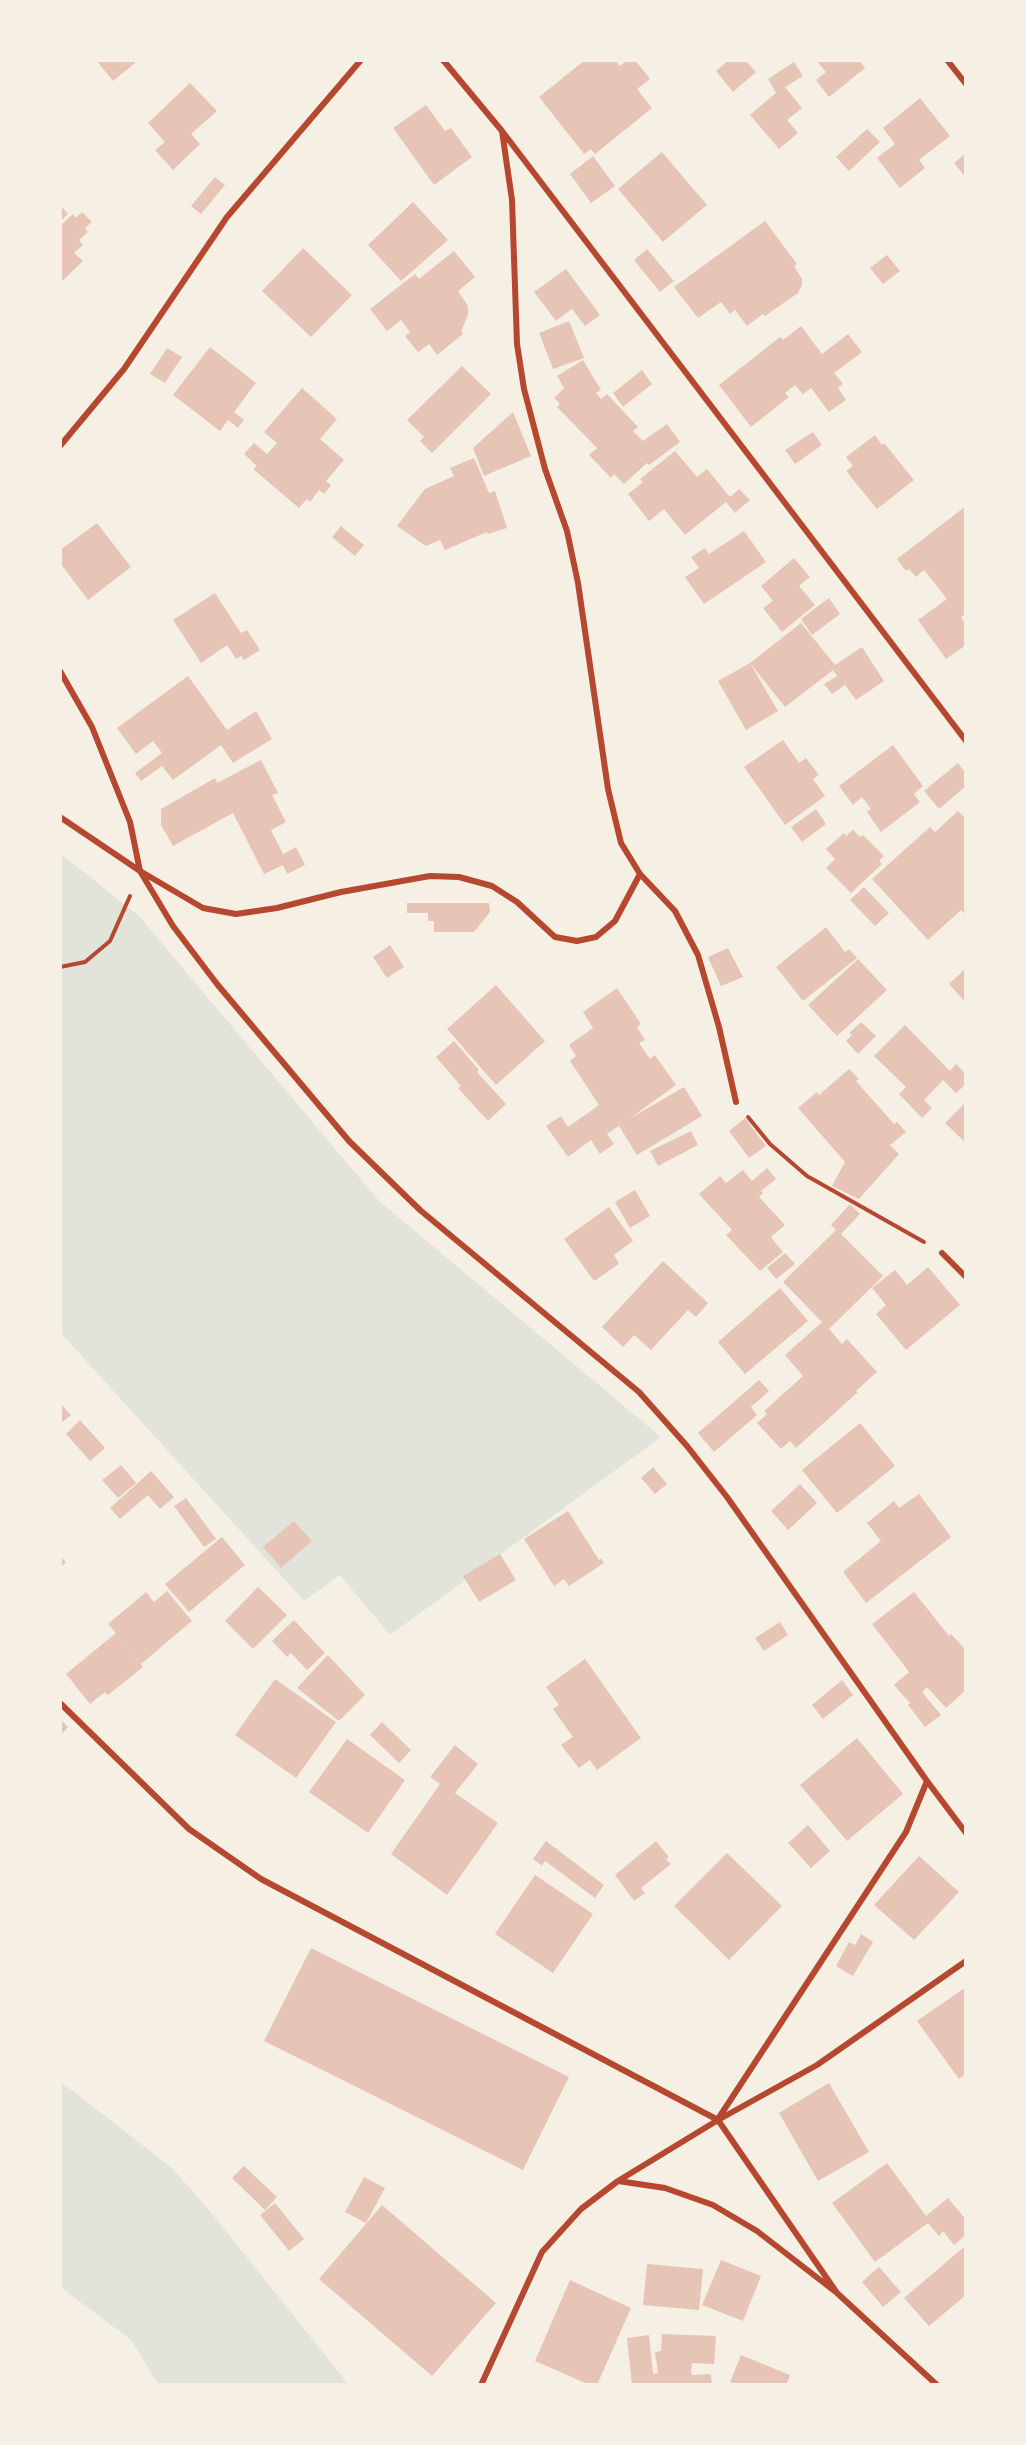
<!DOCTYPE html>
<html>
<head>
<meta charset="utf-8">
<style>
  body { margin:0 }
  #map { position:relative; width:1026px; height:2445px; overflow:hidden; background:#f6efe4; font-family:Commissioner,sans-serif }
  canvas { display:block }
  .frame { position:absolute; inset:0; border:62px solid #f6efe4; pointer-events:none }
</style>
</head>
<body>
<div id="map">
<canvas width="1026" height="2445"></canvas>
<div class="frame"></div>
</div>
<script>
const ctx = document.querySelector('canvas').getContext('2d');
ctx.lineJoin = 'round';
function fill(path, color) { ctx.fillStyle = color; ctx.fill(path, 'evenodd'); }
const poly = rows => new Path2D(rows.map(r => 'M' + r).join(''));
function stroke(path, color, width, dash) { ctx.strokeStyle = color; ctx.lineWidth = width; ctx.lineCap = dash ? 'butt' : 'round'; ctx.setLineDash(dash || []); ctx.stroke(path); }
fill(poly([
  [60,853,139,916,379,1201,661,1437,390,1635,340,1575,304,1601,60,1332],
  [60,2081,172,2168,209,2210,349,2385,159,2385,131,2340,60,2287]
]), '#e2e4dc');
fill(poly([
  [96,60,133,60,135,63,113,81],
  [585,60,615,60,620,66,628,60,635,60,650,79,637,89,652,108,595,154,591,149,584,154,539,97],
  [729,60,745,60,756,72,733,92,716,71],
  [816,60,859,60,865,68,829,97,816,80,826,72],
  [794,62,803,76,785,87,802,108,787,120,798,133,779,149,750,115,776,93,768,79],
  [190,83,217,111,191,134,200,144,173,170,155,150,165,142,148,123],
  [920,98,950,136,919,160,925,168,900,188,877,158,895,144,883,128],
  [426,105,445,131,451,128,472,157,434,185,393,128],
  [867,129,880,142,849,171,836,157],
  [662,152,707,205,663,242,618,189],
  [966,153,966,178,954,163],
  [593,156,615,186,591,203,570,174],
  [215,177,225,185,201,214,191,206],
  [413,202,448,240,401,281,368,245],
  [60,205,68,214,60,222],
  [82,212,92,222,85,228,88,232,79,240,83,245,74,253,83,261,60,283,60,226,73,214,76,218],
  [765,221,797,264,794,266,802,279,802,285,798,293,765,316,763,314,747,326,735,310,730,314,721,302,698,318,674,287],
  [303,248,352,295,311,337,262,291],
  [647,249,674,281,660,292,634,260],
  [454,251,475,277,458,291,468,306,468,315,461,331,463,334,437,355,429,344,418,352,405,336,410,332,401,320,387,331,370,309,415,274,419,279],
  [887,255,900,271,883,284,870,268],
  [566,269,600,315,585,326,572,309,556,321,534,292],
  [569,321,584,358,553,369,539,333],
  [801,326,822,354,848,334,862,352,834,373,843,384,838,388,846,400,829,412,811,388,803,394,795,385,785,393,789,397,751,427,719,385,780,337,783,340],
  [210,347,256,383,234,412,244,420,238,428,228,420,220,431,173,395],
  [167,348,182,357,165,383,150,374],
  [583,360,601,390,596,393,601,399,607,394,638,427,633,431,643,441,667,424,680,442,649,465,647,463,624,484,614,474,611,478,589,455,597,448,557,407,560,404,554,398,564,388,557,376],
  [462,366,491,394,432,453,420,441,424,437,407,420],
  [642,370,652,384,623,407,613,393],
  [302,388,337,419,320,439,344,460,326,481,331,485,324,494,319,490,310,502,307,499,299,508,253,469,257,466,244,454,254,443,267,454,277,443,264,432],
  [513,412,531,456,484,476,473,448],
  [813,432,822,445,795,464,785,450],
  [875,435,882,445,884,443,914,480,877,509,846,471,853,466,846,457],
  [675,451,697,477,707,469,730,497,739,489,750,500,735,513,726,502,685,535,664,509,649,521,628,494,643,482,640,479],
  [474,458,489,493,495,491,507,528,488,534,487,532,445,550,440,540,426,546,397,526,425,489,454,476,450,468],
  [966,506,966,613,961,617,966,625,966,645,946,659,918,620,947,599,924,570,916,577,909,569,906,571,897,559],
  [97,523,131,567,88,600,60,563,60,550],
  [341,526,364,545,355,556,332,537],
  [744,531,766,562,704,604,685,577,699,568,691,557,705,548,709,554],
  [794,558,810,577,799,586,815,605,782,632,763,608,773,601,761,586],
  [215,593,241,633,247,630,260,650,244,660,241,656,236,659,227,645,201,663,173,620],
  [829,598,840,614,812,635,801,619],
  [801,623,835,665,862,647,884,681,856,700,845,685,832,694,824,684,837,676,833,670,785,707,750,663,778,711,746,730,718,681,750,663],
  [188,676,227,730,256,711,272,739,233,763,221,745,173,780,162,766,141,781,135,773,162,753,153,741,136,754,117,728],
  [783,740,799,763,806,758,819,775,813,779,825,796,785,825,744,767],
  [893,745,923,786,914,794,920,802,881,832,867,812,871,809,862,797,853,805,839,786],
  [261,760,278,793,272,795,286,822,271,830,283,854,296,847,305,865,287,874,283,865,264,874,233,813,173,846,161,825,161,809,215,778,217,783],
  [958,763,966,774,966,786,939,809,924,791],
  [816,809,826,824,802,842,791,827],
  [958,811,964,817,966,815,966,916,961,910,928,940,872,879,930,827,935,832],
  [853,830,860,837,863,835,884,856,879,861,882,864,851,893,826,868,835,859,826,849,844,833,846,836],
  [864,887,889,913,875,926,850,900],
  [407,903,489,903,490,912,474,932,434,932,434,921,428,921,428,913,407,913],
  [826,927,845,952,849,949,857,958,803,1001,776,967],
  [390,945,404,967,387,978,373,957],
  [728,948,743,977,721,986,708,957],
  [858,959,887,990,837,1036,808,1005],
  [966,968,966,1003,949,984],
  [496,985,545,1041,496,1085,447,1029],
  [617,988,641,1024,637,1027,645,1040,639,1043,650,1059,655,1055,676,1085,629,1119,684,1087,702,1116,637,1155,619,1126,607,1134,614,1144,600,1154,591,1140,568,1157,546,1126,561,1116,568,1127,599,1105,570,1061,576,1056,569,1045,593,1028,583,1012],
  [861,1022,876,1036,858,1054,846,1041,852,1035,849,1033],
  [905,1025,950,1071,956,1064,966,1074,966,1084,956,1093,943,1080,924,1100,932,1108,922,1118,899,1094,906,1087,874,1056],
  [454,1041,479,1070,477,1072,506,1104,488,1121,458,1088,461,1086,436,1057],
  [849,1069,859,1079,856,1081,894,1124,897,1122,906,1132,890,1145,899,1154,859,1199,832,1186,845,1162,798,1108,817,1092,819,1095],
  [966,1102,966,1143,945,1123],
  [745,1118,766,1146,749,1158,729,1131],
  [691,1131,698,1145,658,1166,650,1151],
  [767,1168,776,1179,761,1191,763,1193,759,1197,785,1225,771,1237,783,1252,760,1271,726,1235,732,1230,699,1194,720,1176,726,1183,743,1170,752,1181],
  [635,1190,650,1216,630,1228,615,1202],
  [850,1204,860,1214,841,1234,883,1276,829,1329,842,1344,847,1339,877,1372,856,1391,858,1392,796,1448,790,1441,781,1449,757,1423,767,1414,764,1411,803,1376,785,1355,822,1322,783,1282,836,1230,831,1225],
  [609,1207,633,1241,614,1255,619,1264,594,1281,564,1239],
  [785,1253,795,1264,776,1279,767,1268],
  [663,1261,708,1303,696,1317,688,1310,651,1350,634,1335,623,1347,602,1327],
  [928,1267,960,1305,906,1350,876,1314,886,1305,872,1288,895,1270,907,1285],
  [780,1288,808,1321,745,1374,718,1342],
  [759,1380,769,1391,751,1407,757,1415,714,1452,698,1433],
  [60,1403,71,1415,60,1424],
  [80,1420,105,1448,90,1461,66,1434],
  [860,1423,895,1466,837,1513,802,1470],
  [121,1465,136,1483,118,1498,102,1480],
  [653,1467,667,1484,655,1494,641,1478],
  [151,1471,174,1497,160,1509,148,1495,120,1519,110,1508],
  [800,1484,817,1503,788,1530,771,1511],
  [919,1494,951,1537,866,1603,843,1572,881,1541,867,1523,894,1501,899,1508],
  [186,1498,216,1539,204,1547,174,1506],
  [568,1511,599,1560,601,1558,604,1563,569,1586,564,1579,554,1586,524,1539],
  [294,1521,312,1541,281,1568,263,1547],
  [222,1537,245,1565,189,1612,165,1584],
  [500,1554,516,1580,479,1602,463,1576],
  [60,1556,66,1562,60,1568],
  [258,1587,287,1615,253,1649,225,1621],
  [167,1591,192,1621,141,1664,121,1639,143,1667,108,1695,105,1692,90,1704,66,1674,116,1633,108,1624,146,1592,154,1602],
  [914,1592,949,1636,951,1634,966,1650,966,1690,946,1708,927,1687,922,1692,941,1715,925,1727,908,1705,910,1703,894,1685,909,1672,872,1624],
  [294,1620,325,1653,307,1670,291,1653,287,1657,272,1641],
  [780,1622,788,1635,764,1651,755,1638],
  [328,1655,365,1695,339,1721,297,1688],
  [585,1659,641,1738,597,1770,590,1760,579,1768,561,1745,573,1737,553,1709,559,1705,546,1687],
  [275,1679,336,1722,296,1778,235,1735],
  [842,1680,853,1695,823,1719,812,1705],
  [60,1719,68,1727,60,1736],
  [382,1722,411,1750,399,1763,370,1735],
  [857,1738,903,1794,847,1841,800,1785],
  [347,1739,405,1780,368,1833,309,1792],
  [455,1745,478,1764,455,1793,498,1823,447,1895,391,1854,440,1784,430,1777],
  [808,1825,830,1851,811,1868,788,1843],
  [546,1841,604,1885,595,1898,545,1861,542,1866,533,1859],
  [656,1841,669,1857,666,1859,671,1864,641,1888,645,1893,634,1901,615,1875],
  [727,1853,782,1906,729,1960,674,1906],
  [919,1856,959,1892,914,1940,874,1905],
  [535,1875,593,1914,553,1973,495,1934],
  [861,1934,873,1942,853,1976,836,1966,849,1942,855,1945],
  [311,1948,569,2077,523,2170,264,2041],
  [966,1987,966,2074,959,2079,917,2021],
  [829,2083,869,2152,818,2181,779,2113],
  [887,2163,926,2216,948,2198,966,2220,966,2235,954,2245,943,2231,939,2236,928,2223,875,2262,832,2203],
  [244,2166,277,2197,265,2210,232,2178],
  [364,2177,385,2188,366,2223,345,2212],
  [275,2203,304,2239,289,2251,260,2215],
  [382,2205,496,2303,432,2376,319,2279],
  [964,2247,966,2250,966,2295,929,2326,904,2298],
  [721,2260,761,2276,743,2321,702,2305],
  [647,2264,703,2269,699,2310,643,2305],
  [879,2267,901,2292,883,2307,862,2282],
  [570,2280,631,2308,597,2385,590,2385,535,2361],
  [662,2334,716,2336,714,2364,692,2363,691,2371,692,2375,711,2374,712,2385,632,2385,627,2338,649,2335,653,2374,658,2373,655,2352,661,2351],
  [741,2355,790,2375,786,2385,737,2385,730,2382]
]), '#e6c5b7');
stroke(poly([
  [60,967,85,962,110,941,130,896],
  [748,1117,770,1144,807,1176,924,1242]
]), '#b5482f', 4);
stroke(poly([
  [443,60,502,131,966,741],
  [947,60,966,84],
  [502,131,512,200,517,344,524,389,545,469,567,531,578,583,608,789,621,843,640,874,675,911,698,955,719,1027,736,1102],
  [60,446,124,369,227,217,361,60],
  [60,671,92,727,130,822,140,871,203,908,236,914,277,908,341,892,430,876,459,877,492,886,517,902,555,937,577,941,596,937,615,921,640,874],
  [60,817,140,871,173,926,217,984,349,1141,420,1210,639,1392,687,1446,727,1497,927,1781,966,1833],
  [942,1253,966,1277],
  [60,1703,189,1829,261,1879,718,2120,837,2293],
  [718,2119,906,1832,927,1781],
  [618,2181,665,2188,713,2205,757,2231,837,2293,937,2385],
  [481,2385,542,2252,581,2209,618,2181,718,2120,817,2065,966,1961]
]), '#b5482f', 6);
</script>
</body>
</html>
